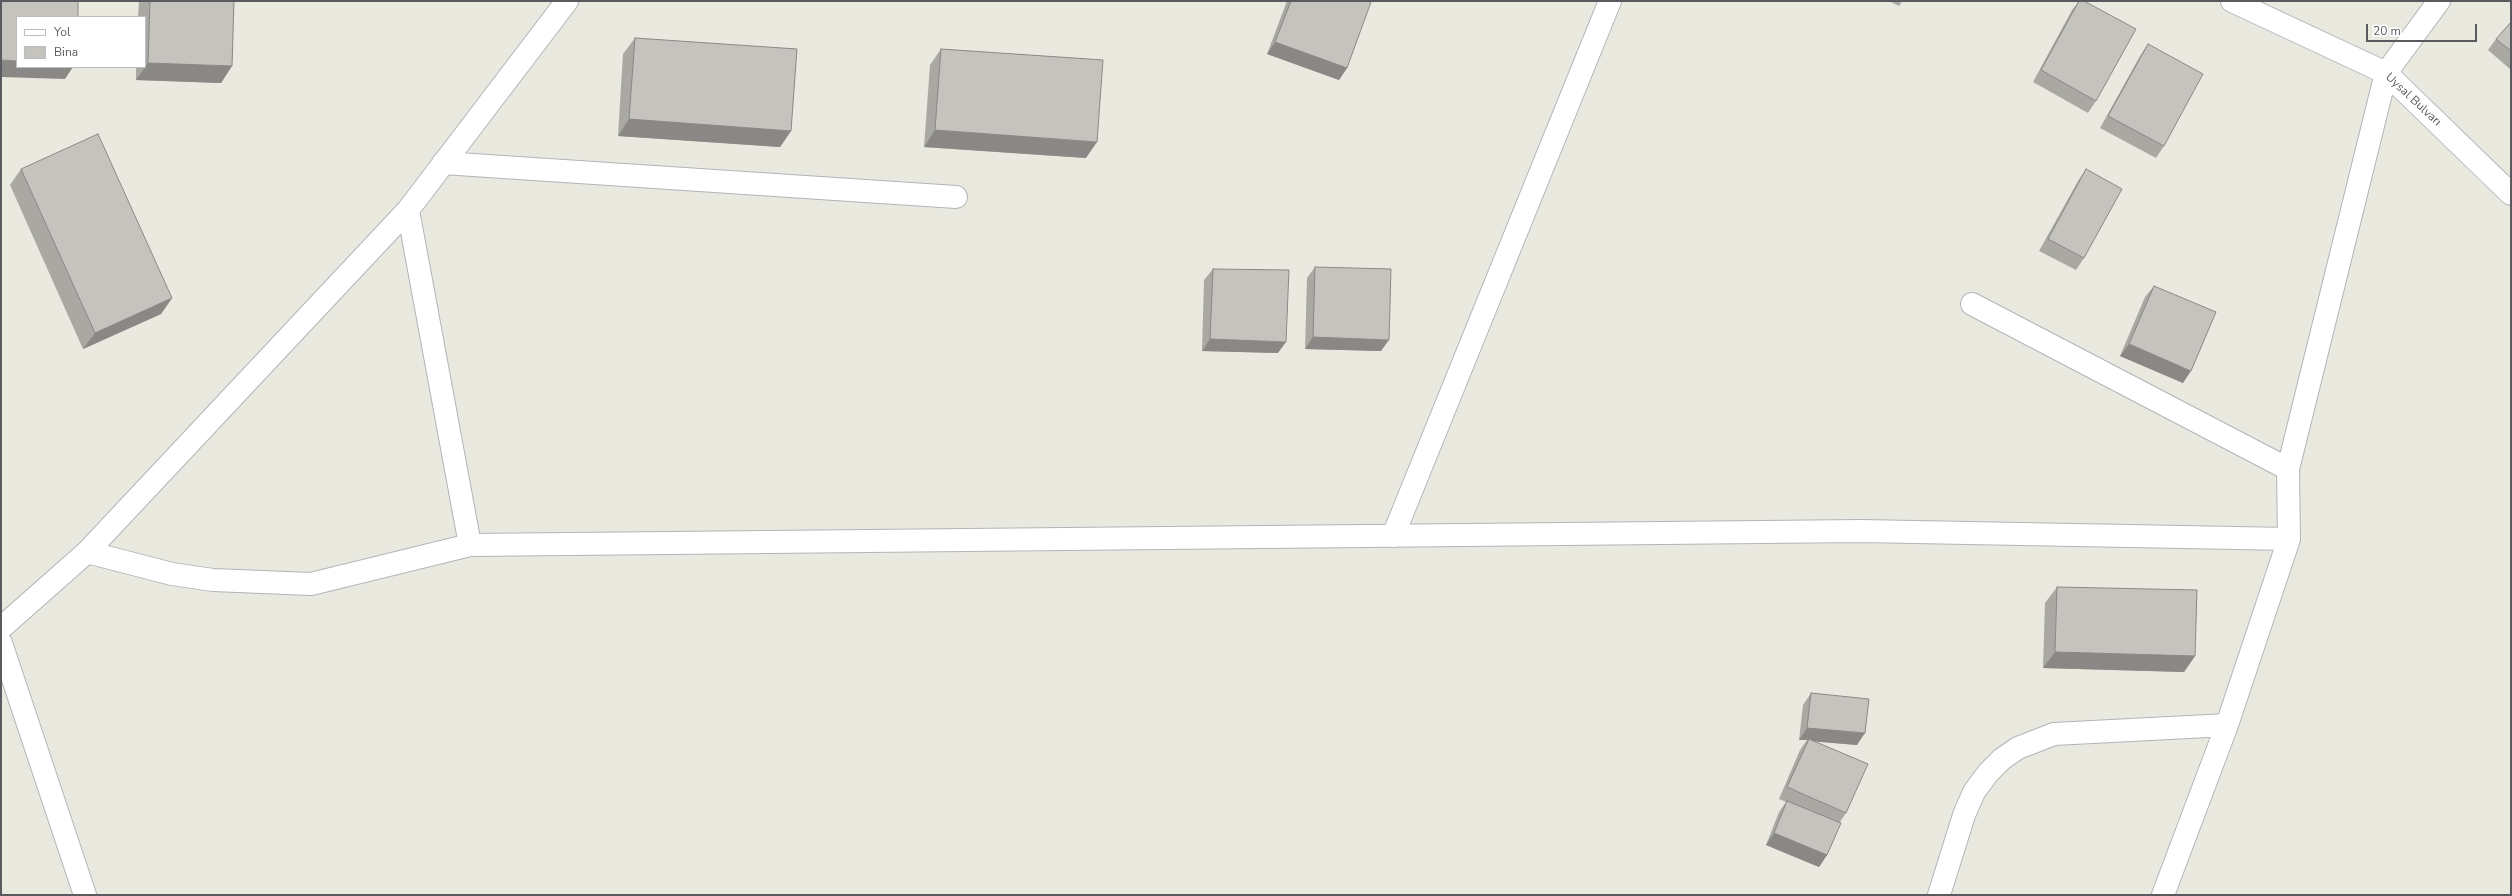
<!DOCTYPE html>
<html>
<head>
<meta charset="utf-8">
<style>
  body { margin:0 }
  #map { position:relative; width:2512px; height:896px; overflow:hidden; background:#eae9e0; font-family:"Nunito Sans",sans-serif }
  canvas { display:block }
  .frame { position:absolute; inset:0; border:2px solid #595a5f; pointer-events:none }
  .legend { position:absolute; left:16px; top:16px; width:130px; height:52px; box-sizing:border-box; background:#fff; border:1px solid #bdbdbf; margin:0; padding:5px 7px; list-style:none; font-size:12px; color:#595a5f }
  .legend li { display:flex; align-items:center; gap:8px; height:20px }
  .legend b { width:20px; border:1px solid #bdbdbf }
  .scale { position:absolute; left:2366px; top:24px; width:111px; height:18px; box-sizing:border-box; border:2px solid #595a5f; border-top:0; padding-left:5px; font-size:12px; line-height:14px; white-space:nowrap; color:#595a5f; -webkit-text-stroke:3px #fff; paint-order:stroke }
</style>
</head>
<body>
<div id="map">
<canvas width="2512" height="896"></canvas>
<div class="frame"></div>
<ul class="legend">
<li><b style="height:5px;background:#fff"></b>Yol</li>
<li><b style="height:11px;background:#c5c3bd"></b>Bina</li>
</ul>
<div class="scale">20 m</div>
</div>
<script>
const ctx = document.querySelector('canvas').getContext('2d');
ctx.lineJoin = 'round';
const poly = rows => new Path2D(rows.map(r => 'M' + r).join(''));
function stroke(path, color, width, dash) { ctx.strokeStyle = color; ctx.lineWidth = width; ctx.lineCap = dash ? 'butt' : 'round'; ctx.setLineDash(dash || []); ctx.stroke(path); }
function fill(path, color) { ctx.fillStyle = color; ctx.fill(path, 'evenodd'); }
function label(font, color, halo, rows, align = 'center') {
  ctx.font = font + ' "Nunito Sans",sans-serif'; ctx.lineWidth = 3; ctx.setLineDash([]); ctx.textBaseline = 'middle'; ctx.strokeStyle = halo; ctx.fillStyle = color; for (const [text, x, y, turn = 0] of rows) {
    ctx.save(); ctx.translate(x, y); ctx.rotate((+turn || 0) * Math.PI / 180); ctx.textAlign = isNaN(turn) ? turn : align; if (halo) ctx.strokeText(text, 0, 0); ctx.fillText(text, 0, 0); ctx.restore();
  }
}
const street = poly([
  [443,163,956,197],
  [408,210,470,545,1861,531,2289,539,2288,469,2386,73,2439,1],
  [1972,304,2288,469],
  [1393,536,1610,1],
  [87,552,172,574,213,580,311,584,470,545],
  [1,628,87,552,408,210,567,1],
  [1,643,85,895],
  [1939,895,1964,815,1974,792,1988,773,2002,759,2018,748,2054,734,2227,725],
  [2163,895,2227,725,2289,539]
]);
const secondary = poly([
  [2232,1,2386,73,2511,194]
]);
stroke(street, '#b3b4b9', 24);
stroke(secondary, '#b6b7bd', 24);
stroke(street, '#fff', 22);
stroke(secondary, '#fff', 22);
fill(poly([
  [139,1,234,1,232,66,221,83,136,80,136,67,145,67,145,17,138,17],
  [1287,1,1369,1,1347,68,1339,80,1267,54],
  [1889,1,1902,1,1899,6],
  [2079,1,2096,101,2088,113,2033,82,2072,10],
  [2511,22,2511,70,2488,50,2496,39],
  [635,38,791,131,780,147,618,136,623,54],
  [2148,44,2164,146,2156,158,2100,128,2140,56],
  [941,49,1086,158,924,147,930,65],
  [21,169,172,298,161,314,83,349,10,185],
  [2086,169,2084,258,2076,270,2039,251,2078,181],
  [1315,267,1381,351,1305,349,1307,278],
  [1213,269,1278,353,1202,351,1204,280],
  [2154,286,2183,383,2120,356,2145,297],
  [2057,587,2195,656,2184,672,2043,668,2045,603],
  [1811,693,1857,745,1814,741,1846,813,1840,822,1827,855,1819,867,1766,845,1779,812,1786,802,1779,799,1800,750,1807,740,1799,740,1803,705]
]), '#a9a8a3');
fill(poly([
  [1275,42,1347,68,1339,80,1267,54],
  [1,60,17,61,17,67,73,67,65,79,1,77],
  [148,63,232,66,221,83,136,80],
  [629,119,791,131,780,147,618,136],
  [935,130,1097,142,1086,158,924,147],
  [172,298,161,314,83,349,95,333],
  [1313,337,1389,340,1381,351,1305,349],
  [1210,339,1286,342,1278,353,1202,351],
  [2129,344,2191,371,2183,383,2120,356],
  [2055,652,2195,656,2184,672,2043,668],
  [1807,728,1865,733,1857,745,1808,741,1809,739,1807,740,1799,740],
  [1774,833,1827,855,1819,867,1766,845]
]), '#8a8884');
const building = poly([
  [1,1,78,1,78,17,17,17,17,61,1,60,1,1],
  [150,1,234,1,232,66,148,63,150,1],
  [1291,1,1369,1,1371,2,1347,68,1275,42,1291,1],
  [2079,1,2084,1,2136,29,2096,101,2041,70,2079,1],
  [2511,22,2511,51,2496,39,2511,22],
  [635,38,797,49,791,131,629,119,635,38],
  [2148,44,2203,74,2164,146,2108,116,2148,44],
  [941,49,1103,60,1097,142,935,130,941,49],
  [98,134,172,298,95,333,21,169,98,134],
  [2086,169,2122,189,2084,258,2048,239,2086,169],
  [1315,267,1391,269,1389,340,1313,337,1315,267],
  [1213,269,1289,270,1286,342,1210,339,1213,269],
  [2154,286,2216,312,2191,371,2129,344,2154,286],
  [2057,587,2197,590,2195,656,2055,652,2057,587],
  [1811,693,1869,699,1865,733,1807,728,1811,693],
  [1809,739,1868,764,1846,813,1787,787,1809,739],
  [1787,801,1841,823,1827,855,1774,833,1787,801]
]);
fill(building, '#c5c3bd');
stroke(building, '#8a8884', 1);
label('12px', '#595a5f', '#fff', [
  ["Uysal Bulvarı",2413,100,43]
]);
</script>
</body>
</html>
